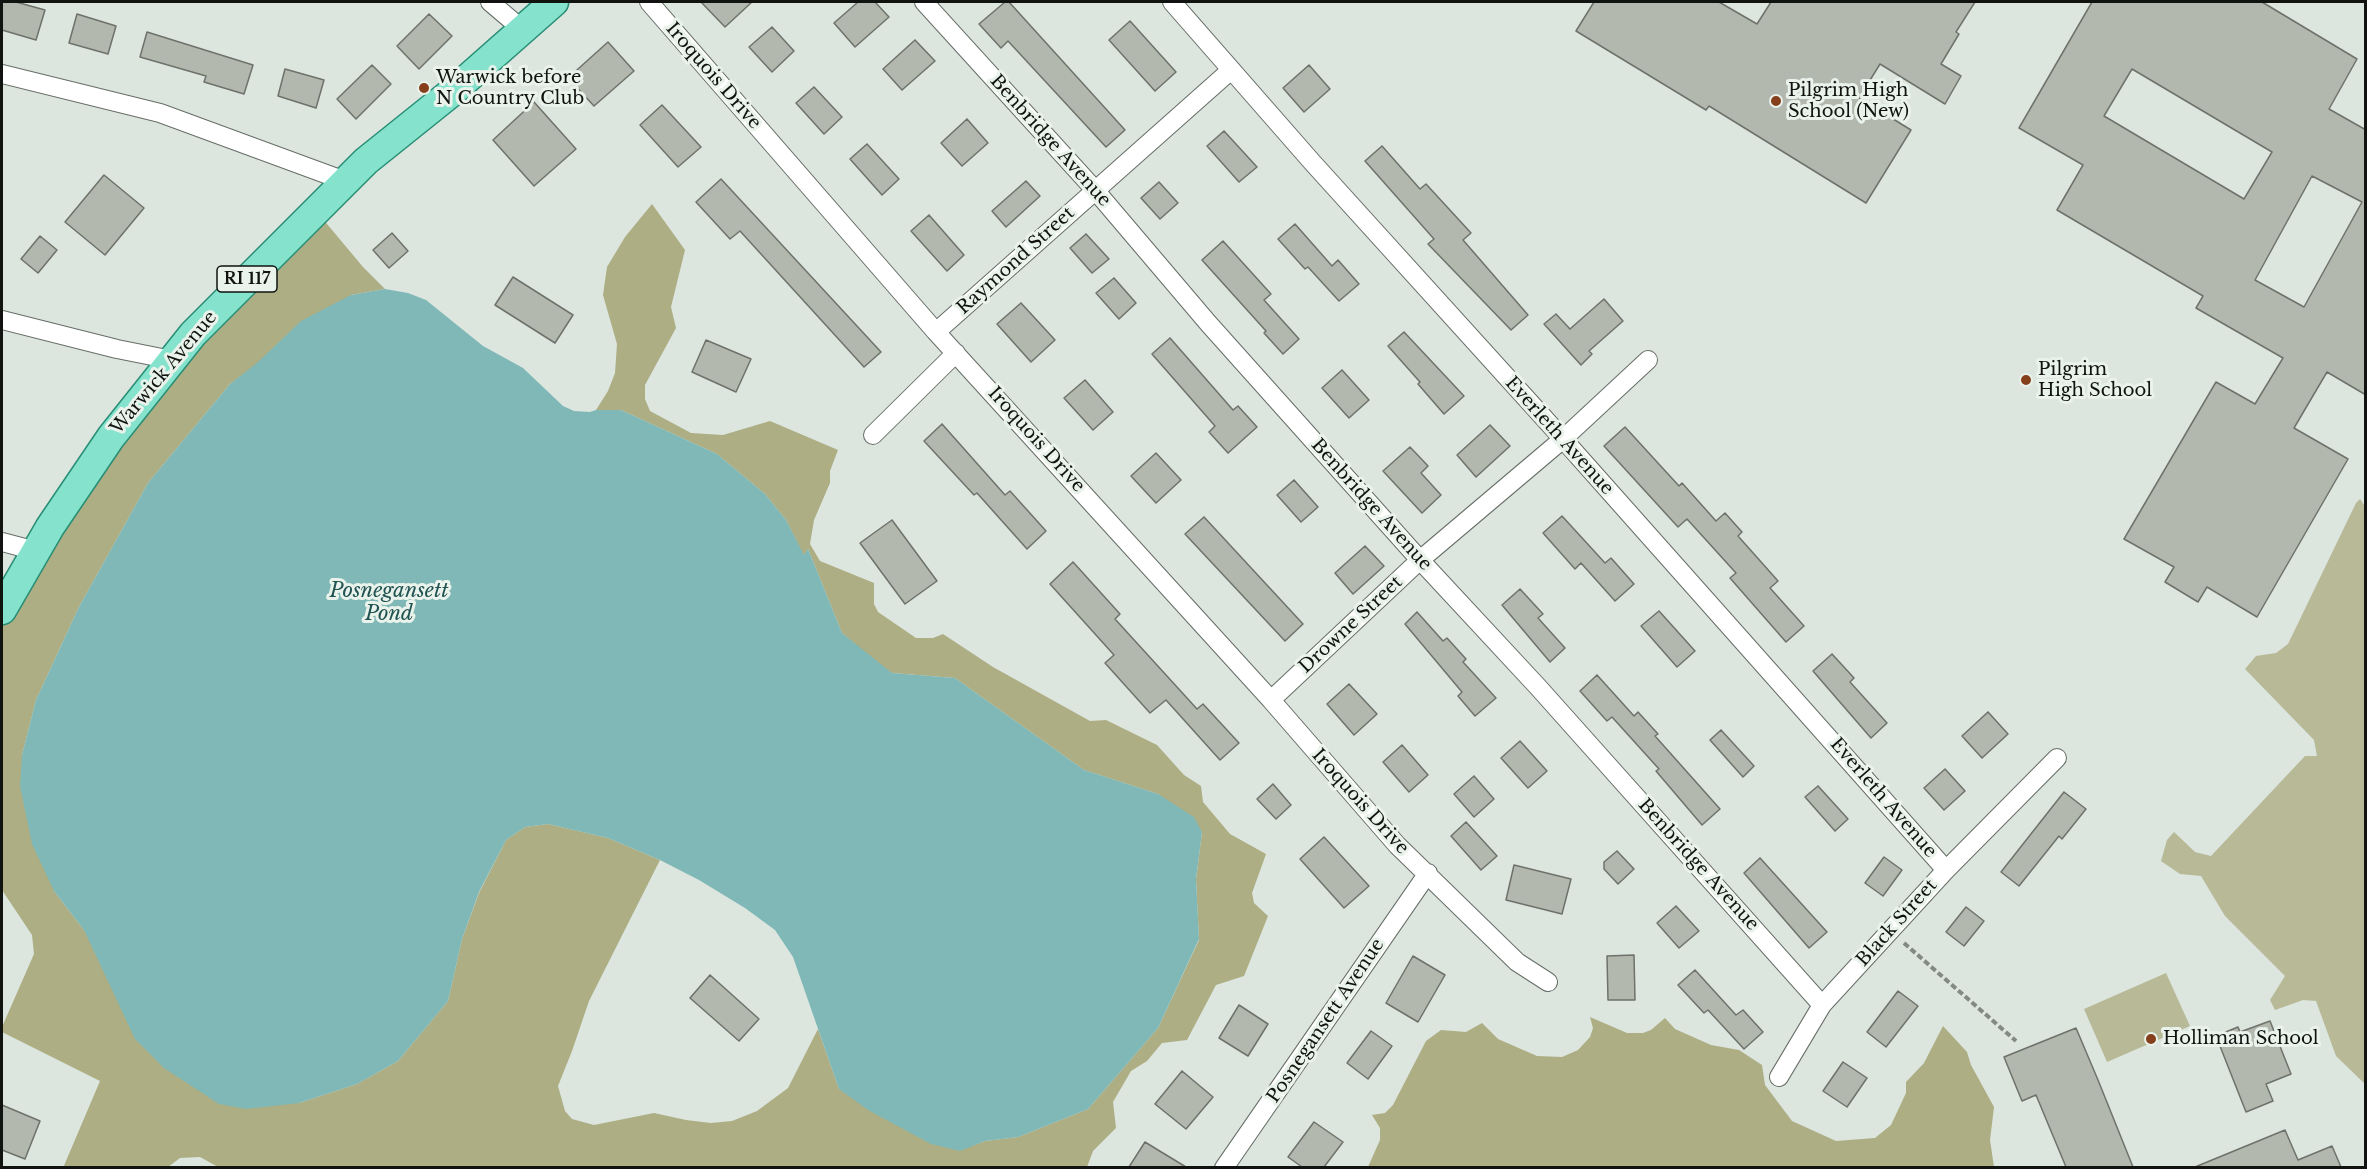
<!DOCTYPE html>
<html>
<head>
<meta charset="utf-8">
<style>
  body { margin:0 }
  #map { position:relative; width:2367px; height:1169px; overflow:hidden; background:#dce5de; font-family:"Libre Baskerville",serif }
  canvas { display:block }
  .frame { position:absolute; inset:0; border:3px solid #101310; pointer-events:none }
</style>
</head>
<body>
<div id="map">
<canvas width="2367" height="1169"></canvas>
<div class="frame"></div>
</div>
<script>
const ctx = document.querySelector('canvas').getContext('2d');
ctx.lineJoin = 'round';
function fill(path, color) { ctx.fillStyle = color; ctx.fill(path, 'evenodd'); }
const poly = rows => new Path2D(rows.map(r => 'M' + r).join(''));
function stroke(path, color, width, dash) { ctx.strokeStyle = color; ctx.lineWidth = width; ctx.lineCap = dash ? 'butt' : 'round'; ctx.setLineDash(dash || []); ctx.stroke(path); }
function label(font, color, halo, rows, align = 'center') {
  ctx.font = font + ' "Libre Baskerville",serif'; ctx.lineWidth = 6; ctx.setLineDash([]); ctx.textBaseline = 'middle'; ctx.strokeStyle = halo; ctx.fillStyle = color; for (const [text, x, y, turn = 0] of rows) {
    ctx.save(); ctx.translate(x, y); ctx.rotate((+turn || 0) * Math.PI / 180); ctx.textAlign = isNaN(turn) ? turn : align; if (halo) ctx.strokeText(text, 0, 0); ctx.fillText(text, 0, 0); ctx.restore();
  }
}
fill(poly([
  [2360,499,2366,508,2365,1084,2336,1056,2316,1001,2303,1000,2275,1010,2270,1000,2285,976,2225,916,2201,876,2180,874,2161,861,2167,840,2174,832,2195,852,2211,856,2305,756,2317,756,2314,740,2245,669,2256,656,2276,653,2288,644,2356,503],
  [2166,973,2190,1026,2107,1062,2084,1009]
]), '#b7b997');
fill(poly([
  [652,204,685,250,671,307,676,328,645,385,645,399,650,411,691,433,723,435,770,421,838,450,830,471,830,483,814,520,810,544,820,561,874,583,874,604,878,612,916,638,933,638,943,634,993,667,1090,721,1106,720,1157,745,1184,775,1201,786,1203,802,1230,834,1266,854,1252,893,1254,903,1268,916,1244,976,1216,985,1187,1040,1162,1043,1147,1061,1131,1071,1113,1102,1116,1128,1093,1151,1087,1167,220,1168,200,1157,180,1158,168,1167,63,1168,100,1081,2,1032,2,1027,34,954,32,935,2,890,2,607,109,438,317,212,363,267,385,289,351,295,230,384,148,483,79,607,36,700,22,755,54,891,84,930,299,1103,357,1084,398,1061,448,1001,462,939,479,893,506,840,525,827,548,824,608,838,660,860,589,1001,572,1051,558,1086,565,1111,572,1119,594,1125,654,1113,686,1120,711,1123,732,1121,757,1111,788,1088,818,1029,839,1089,960,1150,985,1141,1018,1137,1088,1109,1158,1028,1199,940,1196,879,1202,832,1158,794,1084,770,955,678,892,673,879,665,842,633,808,549,804,556,786,520,765,494,717,454,621,410,596,410,608,391,615,373,617,344,603,295,607,267,625,237],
  [1590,1017,1627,1033,1643,1033,1651,1030,1665,1018,1675,1029,1711,1045,1739,1050,1762,1065,1765,1085,1792,1121,1836,1141,1875,1138,1891,1125,1906,1093,1906,1082,1924,1063,1943,1026,1967,1052,1971,1065,1994,1107,1990,1140,1994,1167,1368,1167,1380,1140,1380,1128,1372,1115,1385,1113,1393,1105,1426,1041,1441,1030,1466,1032,1482,1023,1498,1039,1537,1056,1562,1057,1578,1050,1590,1037,1593,1028]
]), '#adae83');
fill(poly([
  [385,289,408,293,426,300,483,346,523,368,563,406,574,411,590,412,596,410,621,410,717,454,765,494,786,520,804,555,808,549,842,633,892,673,955,678,1084,770,1158,794,1194,817,1202,832,1196,879,1199,939,1158,1028,1088,1109,1018,1137,985,1141,960,1151,931,1144,868,1110,839,1089,793,957,775,930,745,908,699,880,660,860,608,838,548,824,525,827,506,840,479,892,462,939,448,1001,398,1061,357,1084,299,1103,246,1109,219,1104,164,1068,135,1039,84,930,54,891,32,844,20,786,22,755,36,700,79,607,148,483,230,384,257,363,301,321,351,295]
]), '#7fb8b7');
const building = poly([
  [2,2,16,2,45,10,36,40,2,30,2,2],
  [701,2,752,2,725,27,701,2],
  [858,2,875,2,889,17,855,47,834,23,858,2],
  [1005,2,1009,2,1125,130,1106,147,1008,41,1001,48,979,24,1005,2],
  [1594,2,1719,2,1757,24,1771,2,1975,2,1956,32,1959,34,1941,64,1961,76,1945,104,1880,64,1859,98,1911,130,1866,203,1709,106,1706,110,1576,31,1594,2],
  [2092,2,2262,2,2357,59,2329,109,2366,130,2366,395,2327,372,2294,428,2348,459,2257,617,2207,587,2198,602,2165,582,2174,567,2124,539,2216,382,2255,404,2283,358,2196,308,2203,296,2057,210,2083,165,2019,128,2092,2],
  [2132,69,2272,152,2244,199,2104,116,2132,69],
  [2312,176,2362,202,2304,307,2255,280,2312,176],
  [77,14,116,26,108,54,69,43,77,14],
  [429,14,452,36,419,69,397,46,429,14],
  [1130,21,1176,72,1155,91,1109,40,1130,21],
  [772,27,794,51,772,72,749,47,772,27],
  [147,32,253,65,244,94,204,82,206,76,140,57,147,32],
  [915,40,935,61,902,90,883,69,915,40],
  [608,42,634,71,594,106,568,78,608,42],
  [372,65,391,84,356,119,337,99,372,65],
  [1309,65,1330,89,1304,112,1283,88,1309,65],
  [285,69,324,80,316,108,278,96,285,69],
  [814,87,842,117,824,134,796,103,814,87],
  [534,102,576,149,534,186,493,140,534,102],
  [662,105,701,147,678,167,640,125,662,105],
  [967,119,988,143,962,166,941,143,967,119],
  [1224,131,1257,167,1239,182,1207,146,1224,131],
  [867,144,899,179,882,195,850,159,867,144],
  [1382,146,1420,189,1426,184,1471,233,1463,240,1528,315,1511,330,1428,244,1434,239,1365,161,1382,146],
  [104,175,144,208,105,255,65,222,104,175],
  [721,179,881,352,864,367,740,231,730,239,696,202,721,179],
  [1026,181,1040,196,1006,227,992,211,1026,181],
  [1159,182,1178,203,1160,219,1141,198,1159,182],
  [929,215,964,255,947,271,911,231,929,215],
  [1295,224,1332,266,1338,260,1359,284,1339,301,1308,267,1305,269,1278,239,1295,224],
  [392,233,408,251,389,268,373,250,392,233],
  [1086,234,1109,259,1092,273,1070,248,1086,234],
  [40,236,57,250,38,273,21,259,40,236],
  [1223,241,1271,294,1264,300,1299,339,1283,354,1264,333,1266,331,1202,260,1223,241],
  [513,277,573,315,555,343,495,305,513,277],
  [1114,278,1136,303,1119,319,1096,293,1114,278],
  [1604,299,1623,321,1589,351,1592,354,1581,365,1544,324,1556,314,1570,329,1604,299],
  [1021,303,1055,340,1031,362,997,324,1021,303],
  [1404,332,1464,396,1444,414,1418,384,1420,382,1388,346,1404,332],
  [1170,338,1233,410,1238,406,1257,427,1228,453,1209,432,1215,426,1152,354,1170,338],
  [706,340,751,359,736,392,692,372,706,340],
  [1342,370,1369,400,1349,418,1322,388,1342,370],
  [1085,380,1113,412,1093,430,1064,398,1085,380],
  [942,424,1005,495,1010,491,1046,531,1027,549,977,493,974,495,924,441,942,424],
  [1490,425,1510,446,1476,477,1457,455,1490,425],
  [1625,427,1679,486,1682,483,1716,521,1725,513,1742,532,1738,536,1778,581,1770,588,1804,626,1786,642,1730,578,1736,573,1687,519,1678,527,1604,446,1625,427],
  [1410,447,1428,466,1421,473,1441,495,1422,513,1383,471,1410,447],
  [1156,453,1181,480,1156,503,1131,476,1156,453],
  [1294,480,1318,507,1301,522,1277,495,1294,480],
  [1562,516,1605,563,1611,558,1634,584,1615,601,1581,563,1575,569,1543,533,1562,516],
  [1204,517,1303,624,1285,641,1185,534,1204,517],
  [892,520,937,581,905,604,860,543,892,520],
  [1365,546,1384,566,1353,594,1335,573,1365,546],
  [1073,562,1120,614,1115,619,1197,709,1203,704,1239,743,1220,760,1166,700,1150,713,1105,663,1114,655,1050,584,1073,562],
  [1520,589,1543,614,1538,618,1565,648,1550,662,1502,605,1520,589],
  [1659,611,1695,651,1677,667,1641,626,1659,611],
  [1417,612,1443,641,1447,638,1466,659,1463,662,1496,698,1475,716,1458,696,1462,692,1405,624,1417,612],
  [1832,654,1854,678,1850,682,1887,723,1871,738,1813,671,1832,654],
  [1597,675,1634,716,1638,712,1658,734,1655,736,1720,809,1702,825,1656,771,1659,769,1612,717,1607,721,1580,691,1597,675],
  [1349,684,1377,714,1354,735,1327,704,1349,684],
  [1988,712,2008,734,1982,758,1962,736,1988,712],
  [1721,730,1754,766,1743,777,1710,740,1721,730],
  [1520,741,1547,771,1528,788,1501,758,1520,741],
  [1402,745,1428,775,1409,792,1383,762,1402,745],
  [1945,769,1965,791,1944,810,1924,788,1945,769],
  [1474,776,1494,799,1474,817,1454,794,1474,776],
  [1273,784,1291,805,1276,819,1257,799,1273,784],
  [1818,786,1848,819,1835,831,1805,797,1818,786],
  [2064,792,2086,809,2062,839,2059,836,2019,886,2001,872,2064,792],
  [1466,822,1497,856,1481,870,1451,836,1466,822],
  [1324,837,1369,886,1344,908,1300,859,1324,837],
  [1617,851,1634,869,1618,884,1604,869,1604,862,1617,851],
  [1884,857,1902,870,1883,896,1865,883,1884,857],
  [1760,858,1827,932,1809,948,1744,873,1760,858],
  [1514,865,1571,879,1562,914,1506,900,1514,865],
  [1676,906,1699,931,1679,948,1657,923,1676,906],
  [1966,907,1984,921,1964,946,1946,932,1966,907],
  [1634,955,1635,1000,1608,1000,1607,956,1634,955],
  [1413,956,1445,975,1418,1022,1386,1003,1413,956],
  [1695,970,1736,1015,1743,1010,1763,1032,1744,1049,1708,1010,1704,1013,1678,985,1695,970],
  [710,975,759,1019,739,1041,690,998,710,975],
  [1898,991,1918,1006,1886,1047,1867,1032,1898,991],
  [1239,1005,1268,1024,1248,1056,1219,1038,1239,1005],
  [2270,1021,2291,1074,2266,1084,2273,1101,2246,1112,2216,1036,2238,1027,2240,1032,2270,1021],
  [2076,1028,2098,1080,2133,1167,2066,1167,2036,1095,2022,1101,2004,1057,2076,1028],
  [1371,1031,1392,1046,1368,1079,1347,1063,1371,1031],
  [1843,1062,1867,1078,1847,1107,1823,1091,1843,1062],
  [1182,1071,1213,1097,1186,1129,1155,1104,1182,1071],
  [2,1105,40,1121,25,1159,2,1150,2,1105],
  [1314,1122,1343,1142,1324,1167,1302,1167,1288,1157,1314,1122],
  [2285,1130,2298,1160,2332,1146,2341,1167,2195,1167,2285,1130],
  [1145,1142,1158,1150,1186,1167,1129,1167,1145,1142]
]);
fill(building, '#b3b8af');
stroke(building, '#6e726a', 1.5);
const street = poly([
  [490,2,523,30],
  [649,2,936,332,1271,700,1397,845,1517,962,1548,982],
  [924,2,1095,190,1208,323,1420,560,1538,687,1822,1005],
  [1172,2,1312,162,1563,439,1946,870],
  [2,74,160,113,345,181],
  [2,320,117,349,172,360],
  [936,332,1231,70],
  [873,435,956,353],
  [2,542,36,551],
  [1271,700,1420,560,1563,439,1648,360],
  [1779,1077,1822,1005,1946,870,2057,758],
  [1224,1168,1428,873]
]);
const primary = poly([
  [2,610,50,527,111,437,193,334,366,161,452,92,554,2]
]);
stroke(street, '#666d67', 20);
stroke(primary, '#278d74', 31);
stroke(poly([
  [1904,943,2016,1041]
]), '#838984', 4, [6, 3]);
stroke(street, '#fff', 18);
stroke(primary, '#85e2cc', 28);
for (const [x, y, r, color] of [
  [424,88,6,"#853f1a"],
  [1776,101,6,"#853f1a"],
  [2026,380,6,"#853f1a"],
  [2151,1039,6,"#853f1a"]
]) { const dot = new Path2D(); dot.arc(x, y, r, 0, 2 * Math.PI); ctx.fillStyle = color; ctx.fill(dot); stroke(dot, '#e9f2eb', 2); }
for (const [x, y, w] of [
  [247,279,60]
]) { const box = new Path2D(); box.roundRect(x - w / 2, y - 13, w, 26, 4.5); ctx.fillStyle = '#e9f2eb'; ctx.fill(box); stroke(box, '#101310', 1.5); }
label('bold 16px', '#101310', null, [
  ["RI 117",247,279]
]);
label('18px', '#101310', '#e9f2eb', [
  ["Iroquois Drive",713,76,49],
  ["Benbridge Avenue",1050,141,48],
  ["Raymond Street",1016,261,-42],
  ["Warwick Avenue",164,373,-50],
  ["Everleth Avenue",1559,436,48],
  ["Iroquois Drive",1036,440,48],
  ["Benbridge Avenue",1371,505,48],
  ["Drowne Street",1351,625,-43],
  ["Everleth Avenue",1883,798,49],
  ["Iroquois Drive",1360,802,48],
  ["Benbridge Avenue",1698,865,48],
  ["Black Street",1897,923,-48],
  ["Posnegansett Avenue",1326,1021,-56]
]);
label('18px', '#101310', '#e9f2eb', [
  ["Warwick before",436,78],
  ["N Country Club",436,99],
  ["Pilgrim High",1788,91],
  ["School (New)",1788,112],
  ["Pilgrim",2038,370],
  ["High School",2038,391],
  ["Holliman School",2163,1039]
], 'left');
label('italic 20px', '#205352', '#e9f2eb', [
  ["Posnegansett",389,591],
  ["Pond",389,614]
]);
</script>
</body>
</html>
